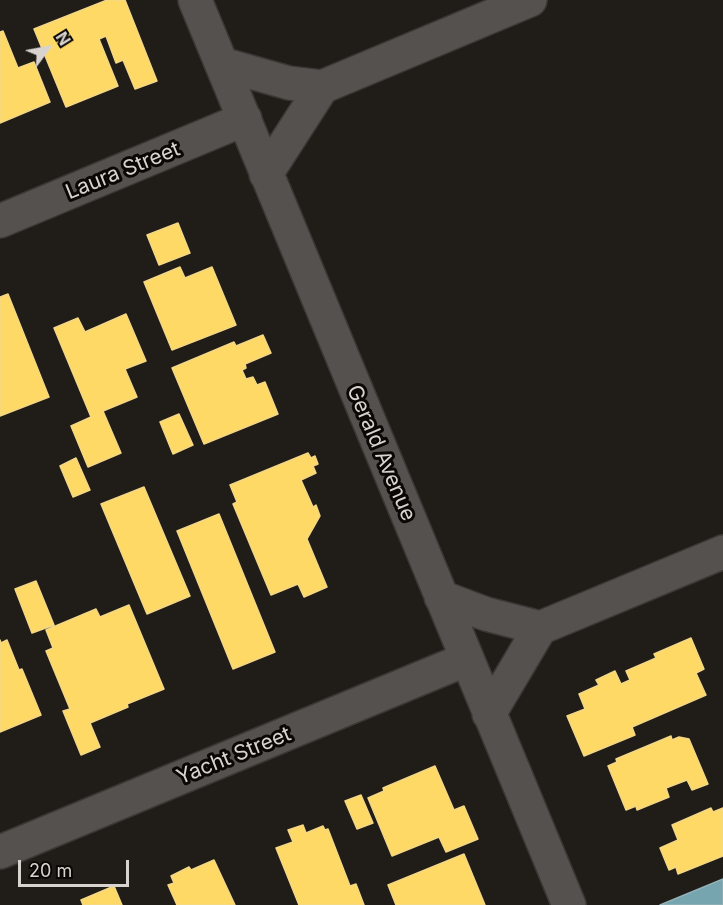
<!DOCTYPE html>
<html>
<head>
<meta charset="utf-8">
<style>
  body { margin:0 }
  #map { position:relative; width:723px; height:905px; overflow:hidden; background:#201c18; font-family:Inter,sans-serif }
  canvas { display:block }
  .north { position:absolute; left:18px; top:18px; width:60px; height:60px; -webkit-text-stroke:4px #0a0705; paint-order:stroke; rotate:58deg; font-size:16px; font-weight:700; line-height:24px; text-align:center; color:#d8d3ce }
  .north::after { content:''; display:block; margin:auto; width:21px; height:27px; background:#d8d3ce; clip-path:polygon(50% 0,100% 100%,50% 72%,0 100%) }
  .scale { position:absolute; left:18px; top:860px; width:111px; height:27px; box-sizing:border-box; border:3px solid #d8d3ce; border-top:0; padding-left:8px; font-size:18px; line-height:21px; white-space:nowrap; color:#d8d3ce; -webkit-text-stroke:4px #0a0705; paint-order:stroke }
</style>
</head>
<body>
<div id="map">
<canvas width="723" height="905"></canvas>
<div class="north">N</div>
<div class="scale">20 m</div>
</div>
<script>
const ctx = document.querySelector('canvas').getContext('2d');
ctx.lineJoin = 'round';
function fill(path, color) { ctx.fillStyle = color; ctx.fill(path, 'evenodd'); }
const poly = rows => new Path2D(rows.map(r => 'M' + r).join(''));
function stroke(path, color, width, dash) { ctx.strokeStyle = color; ctx.lineWidth = width; ctx.lineCap = dash ? 'butt' : 'round'; ctx.setLineDash(dash || []); ctx.stroke(path); }
function label(font, color, halo, rows, align = 'center') {
  ctx.font = font + ' Inter,sans-serif'; ctx.lineWidth = 6; ctx.setLineDash([]); ctx.textBaseline = 'middle'; ctx.strokeStyle = halo; ctx.fillStyle = color; for (const [text, x, y, turn = 0] of rows) {
    ctx.save(); ctx.translate(x, y); ctx.rotate((+turn || 0) * Math.PI / 180); ctx.textAlign = isNaN(turn) ? turn : align; if (halo) ctx.strokeText(text, 0, 0); ctx.fillText(text, 0, 0); ctx.restore();
  }
}
const homes = poly([
  [107,0,125,0,157,81,135,89,123,60,116,63,106,36,99,39,118,86,66,107,34,29,107,0],
  [3,31,18,68,34,62,50,102,0,123,0,32,3,31],
  [178,223,190,253,159,265,147,235,178,223],
  [180,267,185,278,212,267,236,325,172,350,144,282,180,267],
  [8,294,49,397,0,416,0,297,8,294],
  [126,314,146,361,125,369,137,397,103,411,121,453,88,467,71,426,91,417,54,328,78,318,85,332,126,314],
  [263,335,271,353,245,364,246,368,242,370,246,379,253,377,257,385,265,382,278,414,204,444,172,368,234,342,236,346,263,335],
  [179,414,193,445,173,454,160,422,179,414],
  [308,453,311,458,315,456,318,464,313,466,316,473,301,480,313,507,316,505,320,516,307,539,327,587,304,597,298,584,271,595,233,504,237,502,230,485,308,453],
  [76,458,90,490,73,497,60,466,76,458],
  [144,487,190,596,147,614,101,504,144,487],
  [219,514,275,652,233,669,177,531,219,514],
  [36,581,54,625,32,633,15,589,36,581],
  [129,605,164,689,127,704,128,707,90,723,100,747,81,755,63,711,70,709,46,651,53,648,46,630,96,609,100,617,129,605],
  [691,638,704,669,696,673,706,695,632,727,635,735,584,756,567,716,585,709,579,694,599,685,596,680,615,671,621,684,630,680,626,671,656,658,654,654,691,638],
  [0,640,1,643,7,640,19,670,22,669,41,715,0,732,0,640],
  [671,736,672,740,679,737,689,739,708,784,692,790,687,780,666,788,669,797,637,810,636,806,626,810,608,766,617,762,616,759,671,736],
  [435,766,454,810,464,806,478,839,446,852,439,837,392,856,368,798,384,791,383,788,435,766],
  [361,795,373,823,357,829,345,801,361,795],
  [711,808,713,812,723,808,723,856,678,874,676,867,669,870,660,848,678,840,672,825,711,808],
  [303,825,306,833,323,826,325,830,328,829,350,886,356,884,364,905,299,905,276,848,293,842,288,830,303,825],
  [464,854,485,905,396,905,388,885,464,854],
  [214,860,235,905,177,905,168,885,174,883,171,876,189,867,191,870,214,860],
  [114,886,122,905,83,905,81,900,114,886]
]);
fill(homes, '#ffd966');
stroke(homes, '#f3d785', 1.5);
const public = poly([
  [723,879,723,905,660,905,723,879]
]);
fill(public, '#76a5af');
stroke(public, '#93b3b8', 1.5);
const street = poly([
  [195,0,569,905],
  [222,64,289,83,322,87,530,0],
  [266,174,322,87],
  [0,221,245,119],
  [441,597,486,614,540,628,723,552],
  [489,714,540,628],
  [0,852,467,659]
]);
stroke(street, '#3a3734', 36);
stroke(street, '#54514e', 33);
label('21px', '#d8d3ce', '#0a0705', [
  ["Laura Street",123,171,-22],
  ["Gerald Avenue",381,453,67],
  ["Yacht Street",234,756,-22]
]);
</script>
</body>
</html>
